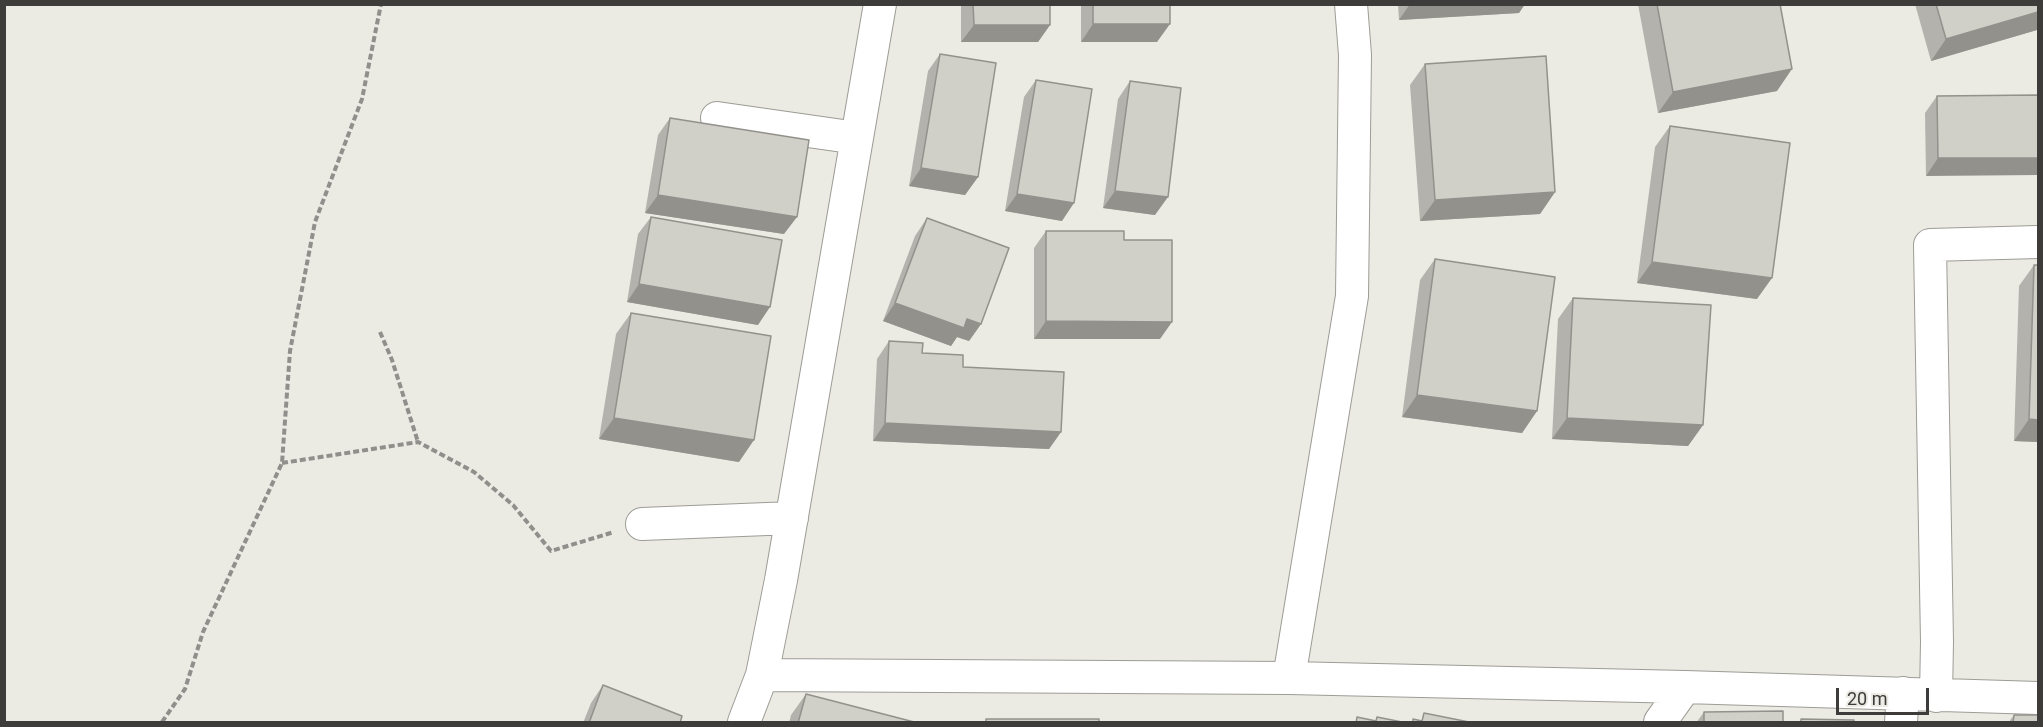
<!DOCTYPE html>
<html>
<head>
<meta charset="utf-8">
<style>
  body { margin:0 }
  #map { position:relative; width:2043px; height:727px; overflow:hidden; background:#ebeae3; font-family:Roboto,sans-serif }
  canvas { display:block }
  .frame { position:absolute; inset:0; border:6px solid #3d3c3a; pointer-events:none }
  .scale { position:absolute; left:1836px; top:688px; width:93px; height:27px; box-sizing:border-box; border:3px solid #3d3c3a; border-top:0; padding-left:8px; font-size:18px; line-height:21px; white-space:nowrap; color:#3d3c3a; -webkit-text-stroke:4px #ebeae3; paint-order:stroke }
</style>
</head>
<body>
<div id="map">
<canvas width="2043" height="727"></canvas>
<div class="frame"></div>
<div class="scale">20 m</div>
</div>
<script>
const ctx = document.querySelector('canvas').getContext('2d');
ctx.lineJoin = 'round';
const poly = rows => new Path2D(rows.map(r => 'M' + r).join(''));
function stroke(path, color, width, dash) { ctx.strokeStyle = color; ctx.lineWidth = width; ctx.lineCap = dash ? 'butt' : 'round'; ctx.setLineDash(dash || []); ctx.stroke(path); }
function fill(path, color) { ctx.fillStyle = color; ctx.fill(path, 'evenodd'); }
const minor = poly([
  [717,118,857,138],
  [642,524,792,518],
  [762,675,1289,678,1685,687,2038,698],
  [1289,678,1352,296,1355,55,1351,4],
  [1936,696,1937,642,1930,245,2038,242],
  [744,722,762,675,781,580,880,4],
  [1660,722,1685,687],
  [1901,722,1903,693]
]);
stroke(minor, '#9d9c96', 34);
stroke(poly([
  [380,332,392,360,418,442],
  [282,463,418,442,474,472,513,505,551,551,614,532],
  [162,722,185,689,203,632,282,463,290,351,315,222,362,99,381,4]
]), '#908f8b', 4, [6, 3]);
stroke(minor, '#fff', 32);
fill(poly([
  [961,4,1050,4,1050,25,1038,42,961,42],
  [1081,4,1170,4,1157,42,1081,42],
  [1398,4,1525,4,1519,13,1399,20],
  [1638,4,1780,4,1777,91,1658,113],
  [1915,4,2038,4,2038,28,2037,30,1931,61],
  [940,54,978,177,965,195,909,186,928,71],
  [1425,64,1555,192,1540,214,1420,221,1410,85],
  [1036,80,1062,221,1005,211,1024,97],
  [1130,81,1155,215,1103,208,1118,99],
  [2038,95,1926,176,1925,113,1937,96],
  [670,118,784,234,645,213,658,135],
  [1670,126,1757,299,1637,283,1655,147],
  [651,217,758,325,627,302,638,234],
  [927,218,981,324,969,341,957,337,951,346,883,321,915,236],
  [1046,231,1124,240,1160,339,1034,339,1034,248],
  [1435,259,1537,411,1522,433,1402,417,1420,280],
  [2034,265,2038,265,2038,442,2014,441,2019,286],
  [1573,298,1703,425,1688,446,1552,439,1558,319],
  [631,313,739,462,599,439,616,334],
  [889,341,963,367,1061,432,1049,449,873,441,877,359],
  [603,685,680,723,583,723,591,703],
  [806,694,918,723,789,723,791,715],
  [1704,712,1783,723,1696,723],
  [2014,715,2038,723,2008,723]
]), '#b3b2ac');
fill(poly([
  [1410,4,1525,4,1519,13,1399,20],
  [2038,12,2038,28,2037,30,1931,61,1946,39],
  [1093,24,1170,24,1157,42,1081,42],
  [974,25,1050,25,1038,42,961,42],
  [1792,69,1777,91,1658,113,1673,92],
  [1938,158,2038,158,2038,175,1926,176],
  [921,168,978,177,965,195,909,186],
  [1115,191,1168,197,1155,215,1103,208],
  [1555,192,1540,214,1420,221,1435,200],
  [1017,194,1074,203,1062,221,1005,211],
  [658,195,797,217,784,234,645,213],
  [1652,262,1772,278,1757,299,1637,283],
  [639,284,770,307,758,325,627,302],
  [895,303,967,319,981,324,969,341,957,337,951,346,883,321],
  [1046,321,1172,322,1160,339,1034,339],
  [1417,395,1537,411,1522,433,1402,417],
  [614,418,754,440,739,462,599,439],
  [1567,418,1703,425,1688,446,1552,439],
  [2029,419,2038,420,2038,442,2014,441],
  [885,423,1061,432,1049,449,873,441]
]), '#92918c');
const building = poly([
  [973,4,1050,4,1050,25,974,25,973,4],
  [1093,4,1170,4,1170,24,1093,24,1093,4],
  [1657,4,1780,4,1792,69,1673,92,1657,4],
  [1936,4,2038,4,2038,12,1946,39,1936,4],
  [940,54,996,63,978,177,921,168,940,54],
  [1546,56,1555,192,1435,200,1425,64,1546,56],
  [1036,80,1092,89,1074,203,1017,194,1036,80],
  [1130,81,1181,88,1168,197,1115,191,1130,81],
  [2038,95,2038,158,1938,158,1937,96,2038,95],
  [670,118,809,140,797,217,658,195,670,118],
  [1670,126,1790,143,1772,278,1652,262,1670,126],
  [651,217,782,240,770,307,639,284,651,217],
  [927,218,1009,248,981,324,967,319,964,328,895,303,927,218],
  [1046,231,1124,231,1124,240,1172,240,1172,322,1046,321,1046,231],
  [1435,259,1555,277,1537,411,1417,395,1435,259],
  [2034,265,2038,265,2038,420,2029,419,2034,265],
  [1573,298,1711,305,1703,425,1567,418,1573,298],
  [631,313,771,336,754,440,614,418,631,313],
  [889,341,923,343,922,353,963,355,963,367,1064,372,1061,432,885,423,889,341],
  [603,685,682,716,680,723,589,723,603,685],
  [806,694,918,723,798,723,806,694],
  [1783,711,1783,723,1704,723,1704,712,1783,711],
  [1424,713,1474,723,1413,723,1413,719,1422,721,1424,713],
  [2014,715,2038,715,2038,723,2013,723,2014,715],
  [1357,717,1376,721,1377,717,1407,723,1356,723,1357,717],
  [986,719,1099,719,1099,723,986,723,986,719],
  [1801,719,1854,720,1854,723,1801,723,1801,719]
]);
fill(building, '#d0cfc8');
stroke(building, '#92918c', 1.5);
</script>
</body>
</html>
